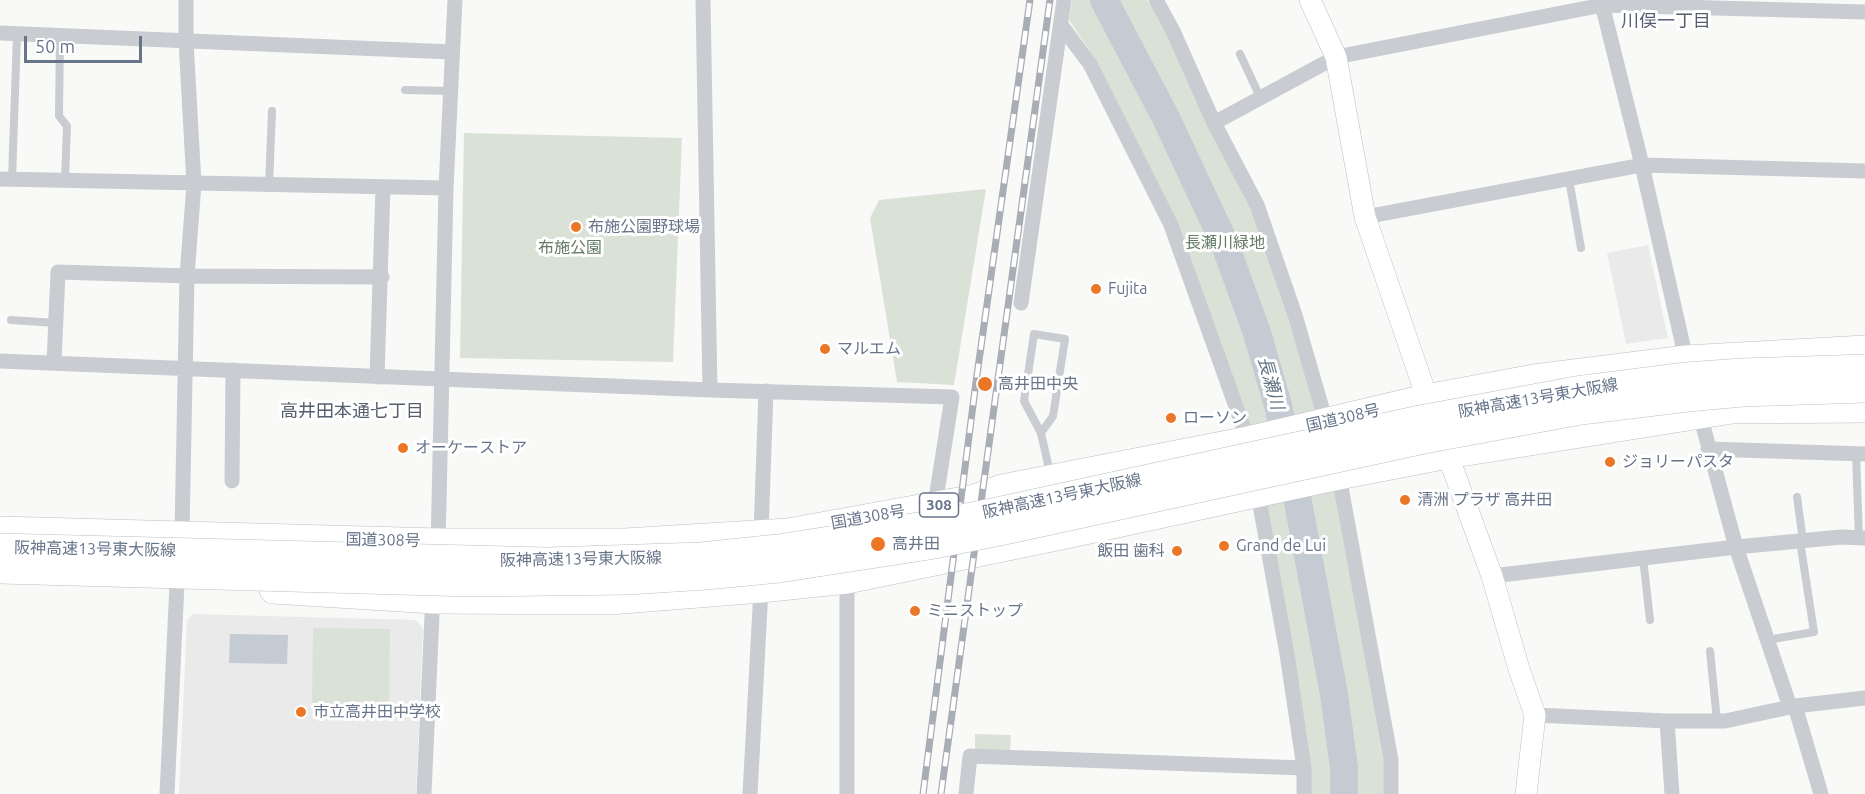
<!DOCTYPE html>
<html>
<head>
<meta charset="utf-8">
<style>
  body { margin:0 }
  #map { position:relative; width:1865px; height:794px; overflow:hidden; background:#f9f9f7; font-family:Ubuntu,sans-serif }
  canvas { display:block }
  .scale { position:absolute; left:24px; top:36px; width:118px; height:27px; box-sizing:border-box; border:3px solid #677489; border-top:0; padding-left:8px; font-size:18px; line-height:21px; white-space:nowrap; color:#677489; -webkit-text-stroke:4px #fff; paint-order:stroke }
</style>
</head>
<body>
<div id="map">
<canvas width="1865" height="794"></canvas>
<div class="scale">50 m</div>
</div>
<script>
const ctx = document.querySelector('canvas').getContext('2d');
ctx.lineJoin = 'round';
function fill(path, color) { ctx.fillStyle = color; ctx.fill(path, 'evenodd'); }
const poly = rows => new Path2D(rows.map(r => 'M' + r).join(''));
function stroke(path, color, width, dash) { ctx.strokeStyle = color; ctx.lineWidth = width; ctx.lineCap = dash ? 'butt' : 'round'; ctx.setLineDash(dash || []); ctx.stroke(path); }
function label(font, color, halo, rows, align = 'center') {
  ctx.font = font + ' Ubuntu,"Noto Sans JP",sans-serif'; ctx.lineWidth = 6; ctx.setLineDash([]); ctx.textBaseline = 'middle'; ctx.strokeStyle = halo; ctx.fillStyle = color; for (const [text, x, y, turn = 0] of rows) {
    ctx.save(); ctx.translate(x, y); ctx.rotate((+turn || 0) * Math.PI / 180); ctx.textAlign = isNaN(turn) ? turn : align; if (halo) ctx.strokeText(text, 0, 0); ctx.fillText(text, 0, 0); ctx.restore();
  }
}
fill(poly([
  [1648,245,1668,338,1626,344,1607,253],
  [193,614,416,620,423,629,416,794,179,794,187,620]
]), '#eaeaea');
fill(poly([
  [1072,0,1147,0,1167,34,1254,209,1272,263,1319,423,1333,477,1384,765,1384,794,1311,794,1251,432,1114,98,1096,60,1069,20],
  [464,133,682,138,673,362,460,358],
  [986,189,954,385,897,382,870,218,879,200],
  [313,628,390,629,389,711,312,710],
  [975,734,1011,735,1010,752,975,750]
]), '#dae2d8');
fill(poly([
  [230,634,288,635,287,664,229,663]
]), '#c4cbd2');
stroke(poly([
  [1104,0,1166,118,1224,242,1257,333,1278,405,1298,502,1334,694,1344,768,1344,794]
]), '#c4cbd2', 28);
const secondary = poly([
  [1310,0,1336,57,1365,217,1432,412],
  [1443,442,1492,576,1519,669,1535,715,1526,794]
]);
const highway = poly([
  [0,530,439,542,625,542,788,532,975,498,1002,488,1248,440,1426,398,1534,378,1686,359,1865,349],
  [273,590,433,600,610,601,761,589,847,580,1066,535,1339,476,1448,455,1732,410,1865,409]
]);
stroke(secondary, '#bbbfc5', 22);
stroke(highway, '#bbbec2', 28);
stroke(poly([
  [60,36,59,116,67,126,65,180],
  [1240,54,1260,97],
  [405,90,451,91],
  [12,179,17,34],
  [1569,179,1581,248],
  [269,185,272,111],
  [11,320,56,323],
  [1041,433,1053,416,1065,339,1034,334,1024,401,1041,433,1050,473],
  [1856,454,1859,538],
  [1797,497,1803,541],
  [1643,558,1650,620],
  [1767,640,1814,632,1800,541],
  [1710,651,1717,721]
]), '#c9ccd0', 8);
stroke(poly([
  [703,0,710,390],
  [1156,0,1173,31,1214,123,1257,205,1295,315,1326,422],
  [1601,0,1642,165,1686,359],
  [1061,25,1090,64,1171,225,1248,440],
  [0,33,452,52],
  [1214,123,1336,57,1603,5,1865,12],
  [0,179,446,188],
  [1365,217,1642,165,1865,171],
  [1021,303,1064,0],
  [0,361,710,390,952,397,935,505],
  [54,363,58,272,187,276,382,277],
  [377,377,383,187],
  [1700,415,1736,547,1790,707],
  [1708,449,1865,454],
  [1339,476,1391,760,1391,794],
  [232,481,233,370],
  [1258,494,1287,654,1304,768,1304,794],
  [182,534,187,276,194,184,186,41,186,0],
  [761,534,766,391],
  [438,548,446,188,455,0],
  [1492,576,1736,547,1841,537,1865,538],
  [847,580,847,794],
  [1795,706,1821,794],
  [1535,715,1667,721,1725,721,1795,706,1865,698],
  [1667,721,1672,794],
  [167,794,177,584],
  [424,794,433,593],
  [750,794,761,589],
  [966,794,970,756,1304,768]
]), '#c9ccd0', 15);
stroke(secondary, '#fff', 21);
stroke(highway, '#fff', 27);
const rail = poly([
  [923,794,976,382,1030,0],
  [941,794,1050,0]
]);
stroke(rail, '#a9adb5', 7);
stroke(rail, '#fff', 4.5, [14]);
const highwayBridge = poly([
  [0,547,548,561,701,556,778,548,925,525,997,511,1420,419,1576,390,1686,376,1742,372,1865,368],
  [0,570,471,583,628,581,706,576,779,569,929,546,1000,532,1424,440,1581,411,1688,398,1743,393,1865,389]
]);
stroke(highwayBridge, '#bbbec2', 28, []);
stroke(highwayBridge, '#fff', 27);
for (const [x, y, r, color] of [
  [576,227,6,"#eb7625"],
  [1096,289,6,"#eb7625"],
  [825,349,6,"#eb7625"],
  [985,384,8,"#eb7625"],
  [1171,418,6,"#eb7625"],
  [403,448,6,"#eb7625"],
  [1610,462,6,"#eb7625"],
  [1405,500,6,"#eb7625"],
  [878,544,8,"#eb7625"],
  [1224,546,6,"#eb7625"],
  [1177,551,6,"#eb7625"],
  [915,611,6,"#eb7625"],
  [301,712,6,"#eb7625"]
]) { const dot = new Path2D(); dot.arc(x, y, r, 0, 2 * Math.PI); ctx.fillStyle = color; ctx.fill(dot); stroke(dot, '#fff', 2); }
for (const [x, y, w] of [
  [939,505,39]
]) { const box = new Path2D(); box.roundRect(x - w / 2, y - 12, w, 24, 4.5); ctx.fillStyle = '#fff'; ctx.fill(box); stroke(box, '#677489', 1.5); }
label('bold 15px', '#677489', null, [
  ["308",939,505]
]);
label('16px', '#677489', '#fff', [
  ["布施公園野球場",588,227],
  ["Fujita",1108,289],
  ["マルエム",837,349],
  ["高井田中央",998,384],
  ["ローソン",1183,418],
  ["オーケーストア",415,448],
  ["ジョリーパスタ",1622,462],
  ["清洲 プラザ 高井田",1417,500],
  ["高井田",892,544],
  ["Grand de Lui",1236,546],
  ["飯田 歯科",1165,551,"right"],
  ["ミニストップ",927,611],
  ["市立高井田中学校",313,712]
], 'left');
label('16px', '#637a62', '#fff', [
  ["長瀬川緑地",1225,243],
  ["布施公園",570,248]
]);
label('16px', '#677489', '#fff', [
  ["阪神高速13号東大阪線",1538,398,-10],
  ["国道308号",1343,418,-13],
  ["阪神高速13号東大阪線",1062,496,-12],
  ["国道308号",868,517,-10],
  ["国道308号",383,540,1],
  ["阪神高速13号東大阪線",95,549,1],
  ["阪神高速13号東大阪線",581,559,-1]
]);
label('18px', '#555f6e', '#fff', [
  ["川俣一丁目",1666,21],
  ["高井田本通七丁目",352,411]
]);
label('italic 18px', '#637584', '#fff', [
  ["長瀬川",1271,383,75]
]);
</script>
</body>
</html>
